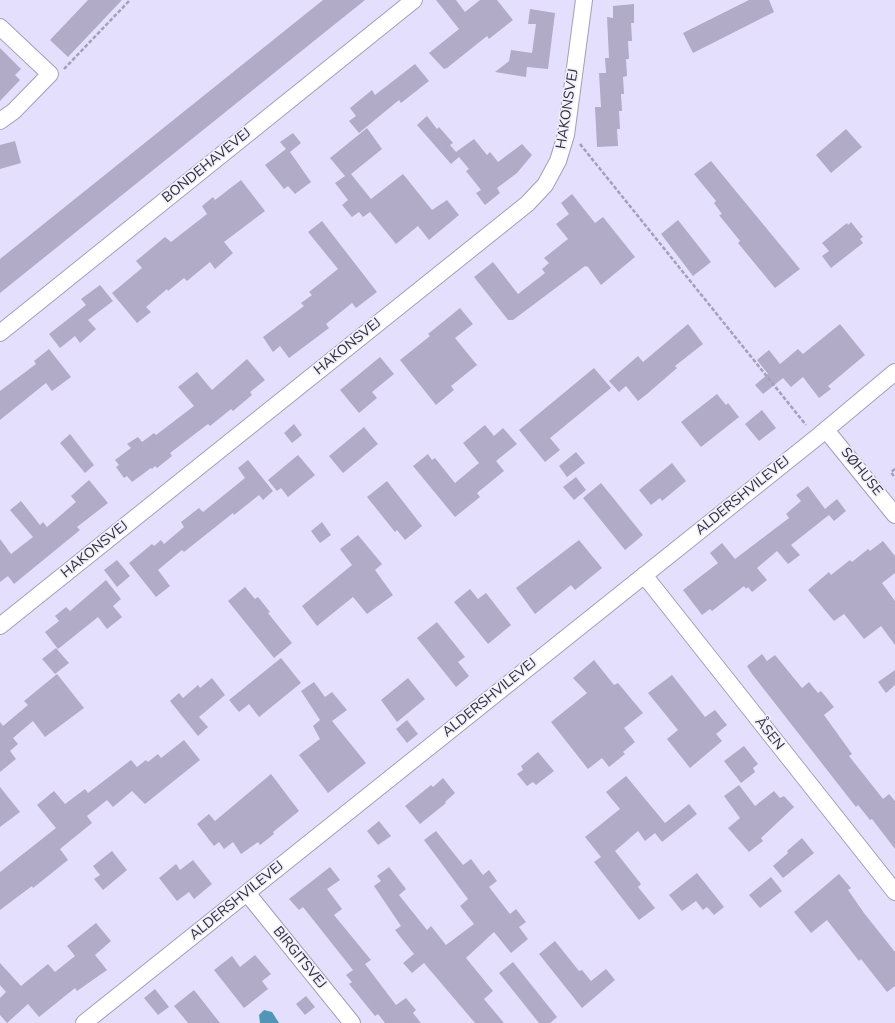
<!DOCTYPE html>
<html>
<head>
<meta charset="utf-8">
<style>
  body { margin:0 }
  canvas { display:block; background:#e4dffd }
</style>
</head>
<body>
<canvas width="895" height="1023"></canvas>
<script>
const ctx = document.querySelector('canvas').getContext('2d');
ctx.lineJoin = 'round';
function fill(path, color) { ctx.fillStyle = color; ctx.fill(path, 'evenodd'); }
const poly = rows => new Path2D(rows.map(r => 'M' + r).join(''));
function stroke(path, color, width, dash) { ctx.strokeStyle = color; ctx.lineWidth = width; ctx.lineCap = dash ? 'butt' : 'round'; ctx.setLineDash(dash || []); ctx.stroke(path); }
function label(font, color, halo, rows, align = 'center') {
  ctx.font = font + ' "Nunito Sans",sans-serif'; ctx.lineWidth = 3.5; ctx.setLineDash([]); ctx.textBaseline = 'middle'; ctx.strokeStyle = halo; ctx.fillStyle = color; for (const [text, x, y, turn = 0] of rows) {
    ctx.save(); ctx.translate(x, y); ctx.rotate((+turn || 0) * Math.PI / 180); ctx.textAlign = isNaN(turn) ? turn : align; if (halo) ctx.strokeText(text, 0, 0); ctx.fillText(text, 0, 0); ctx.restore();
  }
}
fill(poly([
  [264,1010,272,1012,279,1023,260,1023,259,1015]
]), '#5195b7');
fill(poly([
  [88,0,122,0,68,57,50,40],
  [323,0,365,0,0,293,0,259],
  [436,0,456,0,465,12,480,0,497,0,513,20,489,39,487,36,447,68,444,69,429,53,459,29],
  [749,0,769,0,774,12,693,53,683,33],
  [634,4,634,23,631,23,632,41,628,41,629,59,626,59,627,76,623,77,624,94,621,94,622,111,619,111,620,129,617,129,618,146,597,147,595,107,601,107,599,73,606,73,605,58,609,58,607,17,613,18,613,6],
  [530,9,555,13,548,69,527,67,526,77,495,72,509,61,511,50,532,53,536,24,528,24],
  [0,48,21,69,15,75,20,80,0,101],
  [415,64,429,81,401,103,399,100,359,133,349,121,356,116,350,108,372,90,375,95],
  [427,116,437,129,439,127,453,143,450,145,456,152,474,139,487,155,490,152,498,162,522,144,532,155,517,173,497,188,500,193,485,205,476,193,481,190,466,171,469,169,459,157,451,164,417,125],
  [367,128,382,149,351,174,371,199,403,174,432,210,447,200,459,215,429,240,418,226,396,244,370,212,363,217,359,212,352,217,342,205,348,200,335,183,345,176,330,158],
  [846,129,862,147,831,173,816,155],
  [293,133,301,143,290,152,311,182,295,194,288,186,284,189,265,165,286,149,280,142],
  [15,141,21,163,0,169,0,145],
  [711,161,800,269,775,288,738,243,740,241,719,215,722,214,714,203,716,201,694,174],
  [241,180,265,211,224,242,233,253,215,269,210,262,187,281,184,278,168,291,167,289,146,307,151,312,137,323,112,293,142,268,136,261,165,237,171,242,207,214,202,206,213,197,215,200],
  [572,194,595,223,603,217,635,257,601,285,588,267,585,266,513,320,508,320,474,277,493,262,518,294,545,273,542,269,549,263,544,258,568,239,556,224,569,214,561,203],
  [678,220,711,262,693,276,661,234],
  [322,221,377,292,356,308,352,303,326,324,329,328,289,358,280,346,273,352,263,337,304,306,301,303,312,295,309,292,338,269,308,232],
  [851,222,863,237,860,239,863,243,831,268,822,256,829,251,822,243,847,223,848,225],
  [100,285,113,301,88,320,96,329,80,343,75,336,60,348,49,334,86,305,81,299],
  [460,308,473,324,455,338,477,365,451,386,454,390,436,405,400,360,430,336,428,334],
  [688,324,703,344,675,366,677,368,647,394,638,401,626,386,619,392,609,381,638,356,643,362],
  [840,324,865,355,828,386,831,389,819,398,803,377,791,387,783,378,763,394,755,385,768,374,757,360,769,350,780,364,798,349,803,354],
  [49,349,71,377,52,391,46,383,0,420,0,391,36,364,34,361],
  [380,357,394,374,372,392,377,398,359,413,340,390],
  [247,359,265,380,250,392,252,395,233,411,231,409,210,426,208,424,170,453,172,456,157,468,155,466,152,469,151,468,132,482,127,476,124,478,116,467,119,465,115,460,131,448,127,444,138,437,142,442,154,433,156,435,194,406,178,387,197,372,212,390],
  [594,368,611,388,550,438,560,450,545,462,519,430],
  [717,394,726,405,728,403,739,417,701,447,681,422],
  [762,410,776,428,759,441,745,424],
  [294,424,302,435,292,443,284,433],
  [485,425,494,436,503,428,517,444,496,461,504,471,477,493,480,497,455,517,413,466,428,454,432,460,435,458,455,483,479,463,463,443],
  [364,427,378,444,343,473,329,456],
  [70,434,94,465,85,473,60,443],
  [576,452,585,463,567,477,559,466],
  [298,455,315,475,288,497,281,488,277,491,268,480],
  [248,460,273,491,263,500,259,495,234,515,233,513,184,552,182,550,158,570,170,586,156,597,129,563,152,544,154,546,161,540,164,544,184,527,181,522,199,508,203,512,245,478,238,468],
  [672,463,686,481,662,501,660,498,651,505,639,490],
  [576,477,586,490,574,500,563,487],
  [89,480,108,503,77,527,80,530,14,584,8,576,0,582,0,539,11,554,33,537,10,510,21,501,40,525,43,522,47,527,76,502,71,496],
  [387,481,422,526,405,540,397,530,395,532,367,497],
  [601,483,643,535,625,550,583,498],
  [808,486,825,509,837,499,846,511,834,521,829,515,791,545,800,555,788,564,777,551,757,568,767,580,752,592,748,587,746,589,744,586,712,611,710,609,702,615,683,590,718,563,710,553,722,543,735,559,789,518,786,514,801,501,796,495],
  [322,522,331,535,320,543,311,531],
  [358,535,382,564,375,570,393,595,367,614,353,597,317,626,302,606,352,565,340,549],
  [579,540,602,568,575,590,571,585,535,614,516,588],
  [883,541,895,556,895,573,882,583,895,601,895,645,881,626,864,639,844,614,834,621,808,590,829,572,831,575,850,560,852,562,868,549,870,551],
  [117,560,130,576,117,587,104,570],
  [106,580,121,599,113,606,122,617,107,629,98,617,58,649,45,632,59,621,55,616,66,607,70,611],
  [245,587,255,599,258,597,270,612,268,613,292,643,274,658,228,601],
  [470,589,478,599,486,593,511,625,488,644,454,602],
  [437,622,465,657,458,662,469,676,456,687,417,638],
  [56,648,69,663,55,674,42,659],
  [762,654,767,661,775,655,802,688,809,682,818,693,821,691,834,707,824,715,852,754,849,756,883,799,889,794,895,801,895,849,872,819,870,820,858,805,856,807,752,674,747,666],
  [281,658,301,683,259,717,249,704,239,712,229,700],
  [594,660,614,685,618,683,643,713,624,728,635,742,623,752,625,754,609,767,602,758,588,769,551,722,587,693,573,678],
  [895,670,895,685,886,693,878,682],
  [57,674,84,708,45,737,33,721,13,738,18,744,10,751,16,759,0,772,0,722,3,726,28,705,24,701],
  [672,675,705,717,715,710,727,725,716,734,722,741,690,768,667,739,678,730,648,693],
  [212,678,225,695,199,717,208,727,198,736,170,701,179,693,183,698,198,685,200,688],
  [408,678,425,699,397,722,381,700],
  [314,682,325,697,332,692,347,710,332,721,366,763,328,793,299,755,320,739,313,726,320,720,301,691],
  [407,720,418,734,407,743,396,729],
  [184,740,200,760,145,804,132,791,113,807,107,800,87,816,92,823,60,849,68,860,33,888,32,886,0,910,0,872,56,828,37,805,54,791,65,804,85,789,88,793,131,760,137,767,146,760,148,762,158,754,161,758],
  [744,746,758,764,753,768,755,772,741,783,724,761],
  [538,752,554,771,536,785,533,782,527,786,517,774,523,770,521,766],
  [271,774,299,811,273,832,274,834,260,845,258,842,241,854,233,842,224,849,219,842,214,846,197,824,209,814,215,821],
  [626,776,665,823,689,804,697,814,662,842,655,833,645,841,638,831,615,851,641,884,638,887,655,908,639,920,594,862,601,857,585,837,620,809,606,792],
  [443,778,455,793,445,802,446,803,420,824,405,806,431,785,433,787],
  [739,785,755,806,774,791,780,798,784,796,794,807,761,838,763,841,749,852,728,828,740,818,724,796],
  [0,787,20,812,0,827],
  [379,821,391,836,378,845,367,831],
  [436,831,463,865,471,859,483,875,489,870,497,881,489,887,510,914,516,909,526,922,519,927,528,939,511,953,494,932,466,958,493,991,484,999,504,1023,475,1023,424,963,412,973,403,963,414,954,395,930,401,926,374,886,381,881,377,876,389,867,406,889,399,895,427,930,431,926,446,945,474,924,460,906,468,899,424,840],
  [802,838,814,853,783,878,773,866,788,853,787,851],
  [112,851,127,870,103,890,94,879,100,875,93,866],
  [193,860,212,884,194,899,189,892,177,901,159,878,176,864,180,870],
  [330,867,340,880,327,889,342,909,334,915,371,960,365,964,396,1005,406,998,416,1010,413,1013,421,1023,385,1023,378,1014,375,1016,349,984,352,982,346,975,353,970,303,907,299,910,289,899],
  [697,873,724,907,714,915,707,907,703,910,696,901,682,911,669,895],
  [839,874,851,888,848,890,864,913,895,952,895,986,887,992,861,959,859,961,827,920,811,933,794,912],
  [771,877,782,891,760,908,749,895],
  [96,923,111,941,95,955,107,970,77,991,75,988,39,1017,28,1004,7,1023,0,1015,0,998,6,992,0,985,0,963,21,986,48,964,55,972,75,956,67,946],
  [555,941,579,971,582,970,591,981,606,969,615,980,582,1008,539,954],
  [255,955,271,974,262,981,268,989,244,1008,214,970,232,956,240,967],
  [513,962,557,1017,550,1023,539,1023,499,973],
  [155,989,169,1007,158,1015,144,998],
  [194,990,220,1023,188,1023,174,1006],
  [306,996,315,1007,305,1015,296,1004]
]), '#b1abc8');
const minor = poly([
  [0,27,50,74,14,111,0,121],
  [0,333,414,0],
  [826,430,895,515],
  [644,575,895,892],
  [0,626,527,204,545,185,558,161,566,135,584,0],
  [247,893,352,1023],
  [84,1023,816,438,895,372]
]);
stroke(minor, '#a39eba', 18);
stroke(poly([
  [64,69,130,0],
  [580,144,806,425],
  [895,469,891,472,895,478]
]), '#a4a0b8', 2.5, [4, 2]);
stroke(minor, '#fff', 16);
label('14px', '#2d2b36', '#f1effb', [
  ["HAKONSVEJ",568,109,-81],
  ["BONDEHAVEVEJ",207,166,-39],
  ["HAKONSVEJ",348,347,-39],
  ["SØHUSE",861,472,51],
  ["ALDERSHVILEVEJ",743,496,-39],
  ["HAKONSVEJ",95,550,-39],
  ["ALDERSHVILEVEJ",490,698,-39],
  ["ÅSEN",769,734,52],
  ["ALDERSHVILEVEJ",237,901,-39],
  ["BIRGITSVEJ",299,958,51]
]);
</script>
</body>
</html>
